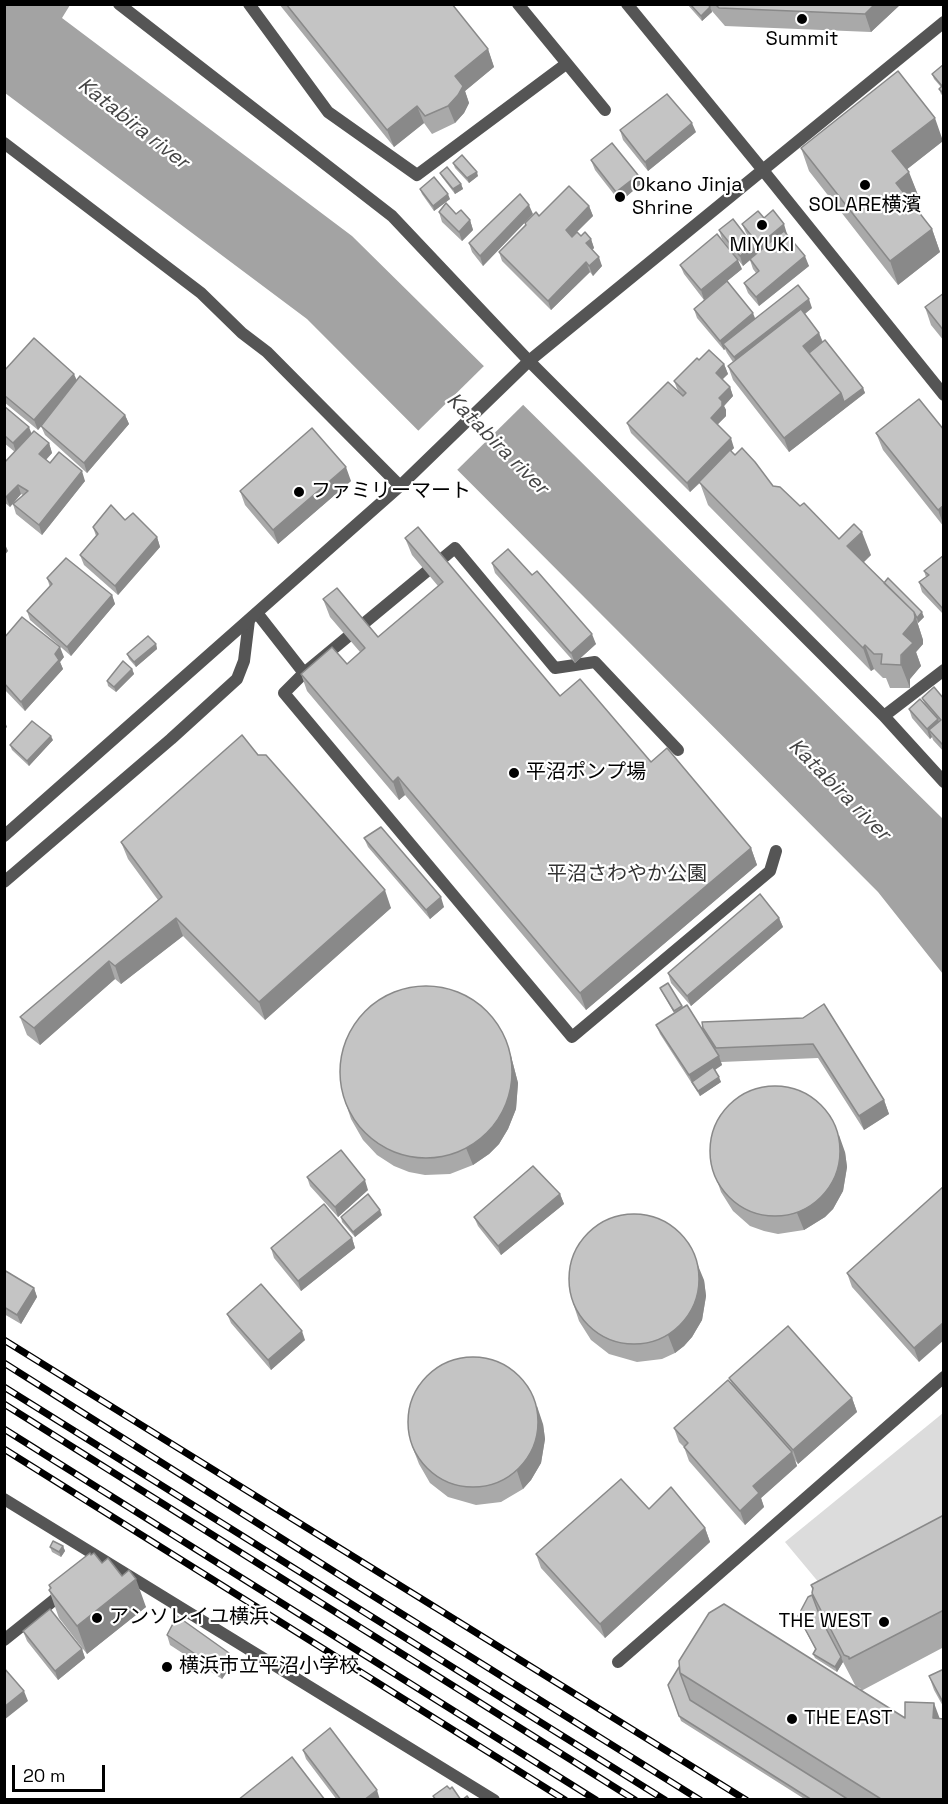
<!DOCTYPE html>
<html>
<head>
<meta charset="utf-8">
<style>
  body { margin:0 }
  #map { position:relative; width:948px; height:1804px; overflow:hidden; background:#fff; font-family:"Space Grotesk",sans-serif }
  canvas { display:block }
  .frame { position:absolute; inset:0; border:6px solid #000; pointer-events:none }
  .scale { position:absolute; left:12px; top:1765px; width:93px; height:27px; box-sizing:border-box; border:3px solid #000; border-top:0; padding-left:8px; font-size:18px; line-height:21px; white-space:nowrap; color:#000; -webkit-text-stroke:4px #fff; paint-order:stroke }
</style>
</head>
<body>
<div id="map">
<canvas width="948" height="1804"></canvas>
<div class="frame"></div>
<div class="scale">20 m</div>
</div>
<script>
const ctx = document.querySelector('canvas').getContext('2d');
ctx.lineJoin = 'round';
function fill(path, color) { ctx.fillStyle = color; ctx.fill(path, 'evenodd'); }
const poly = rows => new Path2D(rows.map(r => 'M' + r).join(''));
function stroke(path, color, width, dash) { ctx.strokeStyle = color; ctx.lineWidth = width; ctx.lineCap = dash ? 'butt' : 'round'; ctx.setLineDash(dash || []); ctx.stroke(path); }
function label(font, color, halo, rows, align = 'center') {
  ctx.font = font + ' "Space Grotesk","Noto Sans JP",sans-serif'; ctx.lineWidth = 4.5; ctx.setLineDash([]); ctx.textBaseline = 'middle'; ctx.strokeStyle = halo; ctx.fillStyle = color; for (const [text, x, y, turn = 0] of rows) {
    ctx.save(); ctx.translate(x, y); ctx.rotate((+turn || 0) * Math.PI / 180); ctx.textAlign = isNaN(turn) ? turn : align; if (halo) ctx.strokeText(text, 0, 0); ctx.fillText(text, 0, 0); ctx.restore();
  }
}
fill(poly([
  [943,1413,943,1520,820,1584,785,1542]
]), '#dcdcdc');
fill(poly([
  [4,5,70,5,62,18,352,236,943,819,943,974,878,892,307,319,5,93]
]), '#a3a3a3');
fill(poly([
  [486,364,525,403,455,472,416,433]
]), '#fff');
stroke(poly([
  [249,4,328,112,417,175,566,64],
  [518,4,605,110],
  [4,143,201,293,242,333,267,352,400,486],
  [257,613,304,673],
  [678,750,595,662,555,668,455,548,304,673,284,693,572,1037,770,871,776,851]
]), '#555', 12);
stroke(poly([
  [119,4,392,216,529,361,884,716,944,782],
  [884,716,944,670],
  [4,882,171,739,237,679,244,661,249,620],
  [4,1499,494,1800],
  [4,1640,64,1592],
  [618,1662,944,1377]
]), '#555', 12);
stroke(poly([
  [627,4,762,169,944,395],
  [4,836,400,486,529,361,944,22]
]), '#555', 12);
const rail = poly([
  [4,1340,746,1800],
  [4,1363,338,1574,700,1800],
  [4,1387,665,1800],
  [4,1404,635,1800],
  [4,1429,596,1800],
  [4,1449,565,1800]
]);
stroke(rail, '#000', 7);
stroke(rail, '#fff', 4.5, [14]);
fill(poly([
  [279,4,452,4,488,49,494,67,465,91,469,103,464,113,455,123,432,134,424,123,394,147],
  [687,4,901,4,871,32,725,26,712,11,712,12,702,21],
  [944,64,944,97,941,94,939,89,941,87,934,79,932,74],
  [620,130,696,132,648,171,623,140],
  [943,141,907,169,918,195,910,201,932,229,940,252,898,285,809,171,801,148],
  [591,160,641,184,620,202,595,170],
  [453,163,478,176,469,183,455,168],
  [440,173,461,184,463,189,455,194,442,177],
  [420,189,450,199,434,211,422,194],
  [589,206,593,216,572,236,581,236,591,239,594,248,592,250,602,266,593,276,590,272,551,310,502,261,499,252,525,225,525,223,539,216],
  [439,212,456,214,470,220,473,230,462,241,442,222],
  [533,214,483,266,472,252,469,243],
  [764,218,787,234,809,266,759,306,748,293,744,283,756,273,753,269,750,260,743,266,722,239,719,230,753,245,757,254,760,251,746,233,742,224],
  [680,265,742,269,727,281,755,319,812,308,805,314,819,333,823,342,863,388,865,393,789,452,733,380,728,366,733,362,727,353,725,349,724,350,697,318,694,309,726,282,704,300,684,274],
  [944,293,944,341,931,325,925,307],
  [699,360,724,364,728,374,722,379,730,387,733,396,724,406,726,410,726,416,717,425,734,448,731,451,773,486,800,506,839,539,871,555,863,562,884,583,924,617,918,623,917,621,923,640,923,644,916,652,921,666,910,679,910,688,890,688,886,678,883,678,874,669,871,671,708,505,700,483,690,492,631,433,627,423,678,391,674,381],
  [4,371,77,380,125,415,129,424,87,473,45,435,41,426,38,430,4,402],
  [4,406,32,434,49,443,52,453,46,460,85,481,42,535,16,514,13,504,23,495,21,494,10,507,4,502,4,461,5,463,15,452,4,443],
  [944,430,944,527,883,450,876,433],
  [351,481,278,544,245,505,240,491],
  [125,520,157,537,160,547,118,595,84,565,80,555,96,536,93,527],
  [405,538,560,696,651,762,751,848,757,865,586,1010,405,795,399,800,307,691,301,674,347,664,360,652,330,617,323,599,378,637,438,586,412,555],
  [944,555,944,615,922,592,919,582,926,577,924,571],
  [492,563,532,575,596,644,575,663,495,573],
  [47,578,112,595,115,604,71,656,30,620,27,611,50,587],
  [4,638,64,657,60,662,63,669,25,711,4,689],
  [156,644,157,649,136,667,129,659,127,654],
  [132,669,134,674,116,692,108,686,107,681],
  [922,698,944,699,944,752,933,740,932,737,930,739,912,718,909,709,925,704],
  [53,740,29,766,12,750,10,745],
  [258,755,391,908,265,1020,183,936,121,984,115,979,40,1045,27,1035,20,1017,158,900,128,859,121,842],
  [364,838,444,907,430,919,368,847],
  [779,918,783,927,691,1006,671,983,668,973],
  [660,988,682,1006,705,1034,703,1028,803,1018,884,1100,889,1114,864,1130,818,1058,721,1062,722,1065,715,1070,721,1082,700,1096,660,1034,656,1025,674,1013,662,992],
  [505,1039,511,1056,518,1083,516,1109,508,1129,499,1144,489,1154,473,1165,450,1174,425,1175,409,1172,394,1166,377,1155,363,1140,351,1119,345,1101],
  [845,1152,847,1167,843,1191,833,1209,825,1217,804,1230,778,1234,764,1231,750,1226,733,1211,721,1192,715,1175],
  [307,1177,368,1190,338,1217,310,1186],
  [944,1186,919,1362,852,1287,847,1273],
  [560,1194,564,1204,501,1255,478,1226,474,1217],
  [382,1215,355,1237,342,1222,341,1217],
  [352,1238,355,1248,301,1291,274,1258,271,1248],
  [4,1270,34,1288,37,1297,21,1324,4,1314],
  [704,1280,706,1296,702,1320,692,1337,684,1346,675,1353,662,1359,637,1362,609,1354,591,1340,579,1321,573,1303],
  [227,1314,305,1340,271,1370,231,1323],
  [729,1378,852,1398,857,1412,798,1464,795,1460,797,1466,761,1498,764,1507,745,1525,689,1461,684,1447,679,1442,674,1428,732,1384],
  [543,1424,545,1439,541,1463,531,1480,523,1489,501,1502,476,1505,448,1497,430,1483,419,1464,412,1446],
  [649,1509,705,1528,710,1542,605,1638,541,1568,536,1554],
  [944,1515,944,1647,861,1691,944,1800,806,1800,681,1721,668,1685,679,1667,861,1690,860,1688,856,1687,843,1662,837,1672,815,1658,813,1654,815,1649,798,1616,812,1595,812,1589,811,1585],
  [63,1546,65,1551,61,1557,52,1552,50,1547],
  [91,1555,102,1563,146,1607,87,1654,59,1618,49,1590,50,1589,49,1585],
  [23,1631,82,1649,85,1658,58,1680,27,1641],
  [167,1635,229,1653,233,1663,222,1679,170,1645],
  [944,1669,944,1708,934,1690,929,1676],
  [303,1750,381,1799,337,1800,306,1759]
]), '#a9a9a9');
fill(poly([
  [875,4,901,4,871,32,865,14],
  [710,7,712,12,702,21,701,16],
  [488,49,494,67,465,91,469,103,464,113,455,123,448,106,455,76],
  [417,106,424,123,394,147,387,130],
  [935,118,943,141,901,174,892,151],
  [692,123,696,132,648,171,645,162],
  [477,172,478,176,469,183,467,178],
  [909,172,918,195,904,206,896,183],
  [638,175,641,184,620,202,616,192],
  [461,184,463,189,455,194,453,189],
  [448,194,450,199,434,211,433,206],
  [529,205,533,214,483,266,480,256],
  [589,206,593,216,569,240,566,230],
  [470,220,473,230,462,241,459,232],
  [784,224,787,234,762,254,759,245],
  [932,229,940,252,898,285,890,261],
  [591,239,594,248,589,253,586,243],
  [753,245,757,254,743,266,740,256],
  [805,256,809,266,759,306,756,297],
  [599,257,602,266,593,276,589,266],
  [738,260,742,269,704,300,701,290],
  [586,262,590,272,551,310,548,301],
  [809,299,812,308,737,367,734,357],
  [753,313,757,323,723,344,725,349,724,350,720,341],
  [819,333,824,347,806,354,803,346],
  [724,364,728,374,720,382,716,373],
  [74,374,78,383,38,430,34,420],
  [730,387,733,396,724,406,726,410,726,416,714,428,711,418,719,398],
  [863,388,865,393,789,452,784,438,841,393],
  [125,415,129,424,87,473,84,463],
  [29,427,33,437,16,452,13,443],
  [731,438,734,448,690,492,687,483],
  [49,443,52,453,42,464,39,454],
  [346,467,351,481,278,544,273,530],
  [82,471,85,481,42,535,39,525],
  [18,485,21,494,10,507,6,497],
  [944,505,944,526,938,510],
  [862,532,871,555,856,570,847,546],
  [157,537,160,547,118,595,115,586],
  [4,542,8,551,4,556],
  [112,595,115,604,71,656,67,647],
  [914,612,923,640,923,644,916,652,921,666,910,679,910,688,901,665,903,634],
  [922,612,924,617,918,623,917,618],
  [592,634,596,644,575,663,571,653],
  [156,644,157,649,136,667,134,662],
  [865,645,874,669,871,671,863,648],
  [60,647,64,657,60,662,63,669,25,711,21,702],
  [132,669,134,674,116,692,114,687],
  [4,719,7,727,4,730],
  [938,719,941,728,929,730,932,737,930,739,927,729],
  [51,736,53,740,29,766,27,761],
  [398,777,405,795,399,800,393,782],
  [751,848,757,865,586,1010,580,993],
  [385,890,391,908,265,1020,259,1002],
  [441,897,444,907,430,919,426,910],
  [176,918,183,936,121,984,115,966],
  [779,918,783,927,691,1006,687,996],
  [109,961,115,979,40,1045,34,1028],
  [505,1039,511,1056,518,1083,516,1109,508,1129,499,1144,489,1154,473,1165,466,1148],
  [719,1056,722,1065,693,1084,692,1082,693,1085,689,1075],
  [719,1077,721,1082,700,1096,698,1091],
  [884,1100,889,1114,864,1130,859,1116],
  [839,1135,845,1152,847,1167,843,1191,833,1209,825,1217,804,1230,797,1213],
  [365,1180,368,1190,338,1217,335,1207],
  [560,1194,564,1204,501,1255,498,1246],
  [380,1210,382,1215,355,1237,353,1232],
  [352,1238,355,1248,301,1291,298,1281],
  [697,1263,704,1280,706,1296,702,1320,692,1337,684,1346,675,1353,668,1335],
  [34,1288,37,1297,21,1324,17,1315],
  [944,1322,944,1340,919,1362,914,1348],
  [302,1331,305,1340,271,1370,268,1360],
  [852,1398,857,1412,798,1464,793,1450],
  [537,1406,543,1424,545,1439,541,1463,531,1480,523,1489,517,1471],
  [792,1452,797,1466,761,1498,764,1507,745,1525,740,1511,753,1486],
  [705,1528,710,1542,605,1638,600,1624],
  [63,1546,65,1551,61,1557,59,1552],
  [136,1579,146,1607,87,1654,77,1626],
  [82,1649,85,1658,58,1680,55,1671],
  [229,1653,233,1663,222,1679,219,1670],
  [841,1657,843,1662,837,1672,835,1667],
  [24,1691,28,1701,4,1720,4,1707],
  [934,1703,944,1730,933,1718],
  [377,1790,380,1800,364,1800]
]), '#898989');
const building = poly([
  [286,4,452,4,488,49,455,76,463,86,458,95,448,106,425,116,417,106,387,130,286,4],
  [690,4,708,4,710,7,701,16,690,4],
  [715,4,875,4,865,14,719,8,715,4],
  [944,64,944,94,939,89,942,86,932,74,944,64],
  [898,71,935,118,892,151,909,172,896,183,932,229,890,261,801,148,898,71],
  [667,94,692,123,645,162,620,130,667,94],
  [612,143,638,175,616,192,591,160,612,143],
  [462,155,477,172,467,178,453,163,462,155],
  [447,167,461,184,453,189,440,173,447,167],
  [434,177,448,194,433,206,420,189,434,177],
  [569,186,589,206,566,230,572,237,577,232,581,236,585,232,591,239,586,243,599,257,589,266,586,262,548,301,499,252,526,225,525,223,536,212,539,216,569,186],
  [520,194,529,205,480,256,469,243,520,194],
  [446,203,456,214,461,210,470,220,459,232,439,212,446,203],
  [773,210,784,224,759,245,742,224,758,211,764,218,773,210],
  [733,219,753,245,740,256,719,230,733,219],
  [784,231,805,256,756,297,744,283,759,271,750,259,784,231],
  [717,234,738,260,701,290,680,265,717,234],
  [727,281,753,313,720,341,694,309,727,281],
  [798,285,809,299,734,357,723,344,798,285],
  [944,293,944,331,925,307,944,293],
  [801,309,819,333,803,346,841,393,784,438,728,366,801,309],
  [34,338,74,374,34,420,4,395,4,371,34,338],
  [825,340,863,388,844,402,841,393,809,353,825,340],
  [709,350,724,364,716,373,730,387,719,398,722,401,722,406,711,418,731,438,687,483,627,423,668,382,683,396,686,393,674,381,697,358,699,360,709,350],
  [80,376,125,415,84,463,41,426,80,376],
  [919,399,944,430,944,505,938,510,876,433,919,399],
  [4,406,29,427,13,443,4,435,4,406],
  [312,428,346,467,273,530,240,491,312,428],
  [34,431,49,443,39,454,50,463,59,452,82,471,39,525,13,504,28,491,18,485,6,497,4,496,4,463,34,431],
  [742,448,755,462,773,486,780,487,800,506,804,503,839,539,854,524,862,532,847,546,914,612,915,617,914,621,903,634,913,643,901,655,901,665,881,664,882,654,874,654,865,645,863,648,699,482,730,450,735,455,742,448],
  [111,505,125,520,133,513,157,537,115,586,80,555,98,534,93,527,111,505],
  [418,527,560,696,580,679,651,762,667,748,751,848,580,993,398,777,393,782,301,674,332,647,347,664,365,648,323,599,337,588,378,637,443,582,405,538,418,527],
  [508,549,532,575,537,571,592,634,571,653,492,563,508,549],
  [944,555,944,610,919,582,929,575,924,571,944,555],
  [66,558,112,595,67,647,27,611,52,584,47,578,66,558],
  [888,578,922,612,917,618,914,612,884,583,888,578],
  [22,617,60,647,55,654,59,660,21,702,4,683,4,638,22,617],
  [148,636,156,644,134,662,127,654,148,636],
  [123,661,132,669,114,687,107,681,123,661],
  [934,687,944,699,944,743,942,744,929,730,941,720,922,698,934,687],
  [920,699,938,719,927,729,909,709,920,699],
  [32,721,51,736,27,761,10,745,32,721],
  [242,735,258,755,266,755,385,890,259,1002,176,918,115,966,109,961,34,1028,20,1017,162,897,121,842,242,735],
  [381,827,441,897,426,910,364,838,381,827],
  [760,894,779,918,687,996,668,973,760,894],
  [668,983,682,1006,674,1011,660,988,668,983],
  '340 1072a86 86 0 1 1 172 0a86 86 0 1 1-172 0Z',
  [824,1004,884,1100,859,1116,813,1044,716,1048,703,1028,702,1022,803,1018,824,1004],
  [687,1005,719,1056,689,1075,656,1025,687,1005],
  [713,1067,719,1077,698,1091,692,1082,713,1067],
  '710 1151a65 65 0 1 1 130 0a65 65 0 1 1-130 0Z',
  [341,1150,365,1180,335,1207,307,1177,341,1150],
  [533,1166,560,1194,498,1246,474,1217,533,1166],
  [944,1186,944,1322,914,1348,847,1273,944,1186],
  [368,1194,380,1210,353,1232,341,1217,368,1194],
  [324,1204,352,1238,298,1281,271,1248,324,1204],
  '569 1279a65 65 0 1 1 130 0a65 65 0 1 1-130 0Z',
  [4,1270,34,1288,17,1315,4,1307,4,1270],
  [261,1284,302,1331,268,1360,227,1314,261,1284],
  [788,1326,852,1398,793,1450,729,1378,788,1326],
  '408 1422a65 65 0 1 1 130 0a65 65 0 1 1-130 0Z',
  [728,1380,792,1452,753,1486,759,1493,740,1511,684,1447,688,1443,674,1428,728,1380],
  [621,1479,649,1509,671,1487,705,1528,600,1624,536,1554,621,1479],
  [944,1515,944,1610,849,1659,849,1657,844,1655,812,1593,813,1588,811,1585,944,1515],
  [53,1541,63,1546,59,1552,50,1547,53,1541],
  [90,1553,91,1555,94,1553,102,1563,108,1558,122,1576,129,1570,136,1579,77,1626,49,1590,51,1588,49,1585,90,1553],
  [812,1595,821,1619,841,1657,835,1667,813,1654,816,1649,798,1616,808,1597,812,1595],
  [724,1604,905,1718,905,1702,934,1703,933,1718,944,1719,944,1800,881,1799,680,1673,679,1661,709,1613,724,1604],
  [50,1609,82,1649,55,1671,23,1631,50,1609],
  [177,1616,229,1653,219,1670,167,1635,177,1616],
  [679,1667,680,1673,690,1700,849,1800,812,1800,679,1716,668,1685,679,1667],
  [4,1668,24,1691,4,1707,4,1668],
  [944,1669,944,1704,929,1676,944,1669],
  [330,1728,377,1790,364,1800,341,1800,303,1750,330,1728],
  [292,1757,325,1800,238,1800,292,1757],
  [447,1786,450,1789,452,1787,461,1800,436,1800,433,1796,447,1786],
  [467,1796,470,1800,462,1800,467,1796]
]);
fill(building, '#c4c4c4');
stroke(building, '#898989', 1.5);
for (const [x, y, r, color] of [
  [802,19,6,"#000"],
  [865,185,6,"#000"],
  [620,197,6,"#000"],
  [762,225,6,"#000"],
  [299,492,6,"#000"],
  [514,773,6,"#000"],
  [97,1618,6,"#000"],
  [884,1622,6,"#000"],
  [167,1667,6,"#000"],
  [792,1719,6,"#000"]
]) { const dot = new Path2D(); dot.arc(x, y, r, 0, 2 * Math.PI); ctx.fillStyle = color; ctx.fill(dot); stroke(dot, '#fff', 2); }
label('20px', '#000', '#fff', [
  ["Summit",802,40,"center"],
  ["Okano Jinja",632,186],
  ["Shrine",632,209],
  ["SOLARE横濱",865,206,"center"],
  ["MIYUKI",762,246,"center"],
  ["ファミリーマート",311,492],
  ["平沼ポンプ場",526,773],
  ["アンソレイユ横浜",109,1618],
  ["THE WEST",872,1622,"right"],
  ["横浜市立平沼小学校",179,1667],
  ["THE EAST",804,1719]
], 'left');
label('20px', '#333', '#fff', [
  ["平沼さわやか公園",627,875]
]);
label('italic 21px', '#444', '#fff', [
  ["Katabira river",133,124,38],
  ["Katabira river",497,444,45],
  ["Katabira river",839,790,45]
]);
</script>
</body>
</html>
